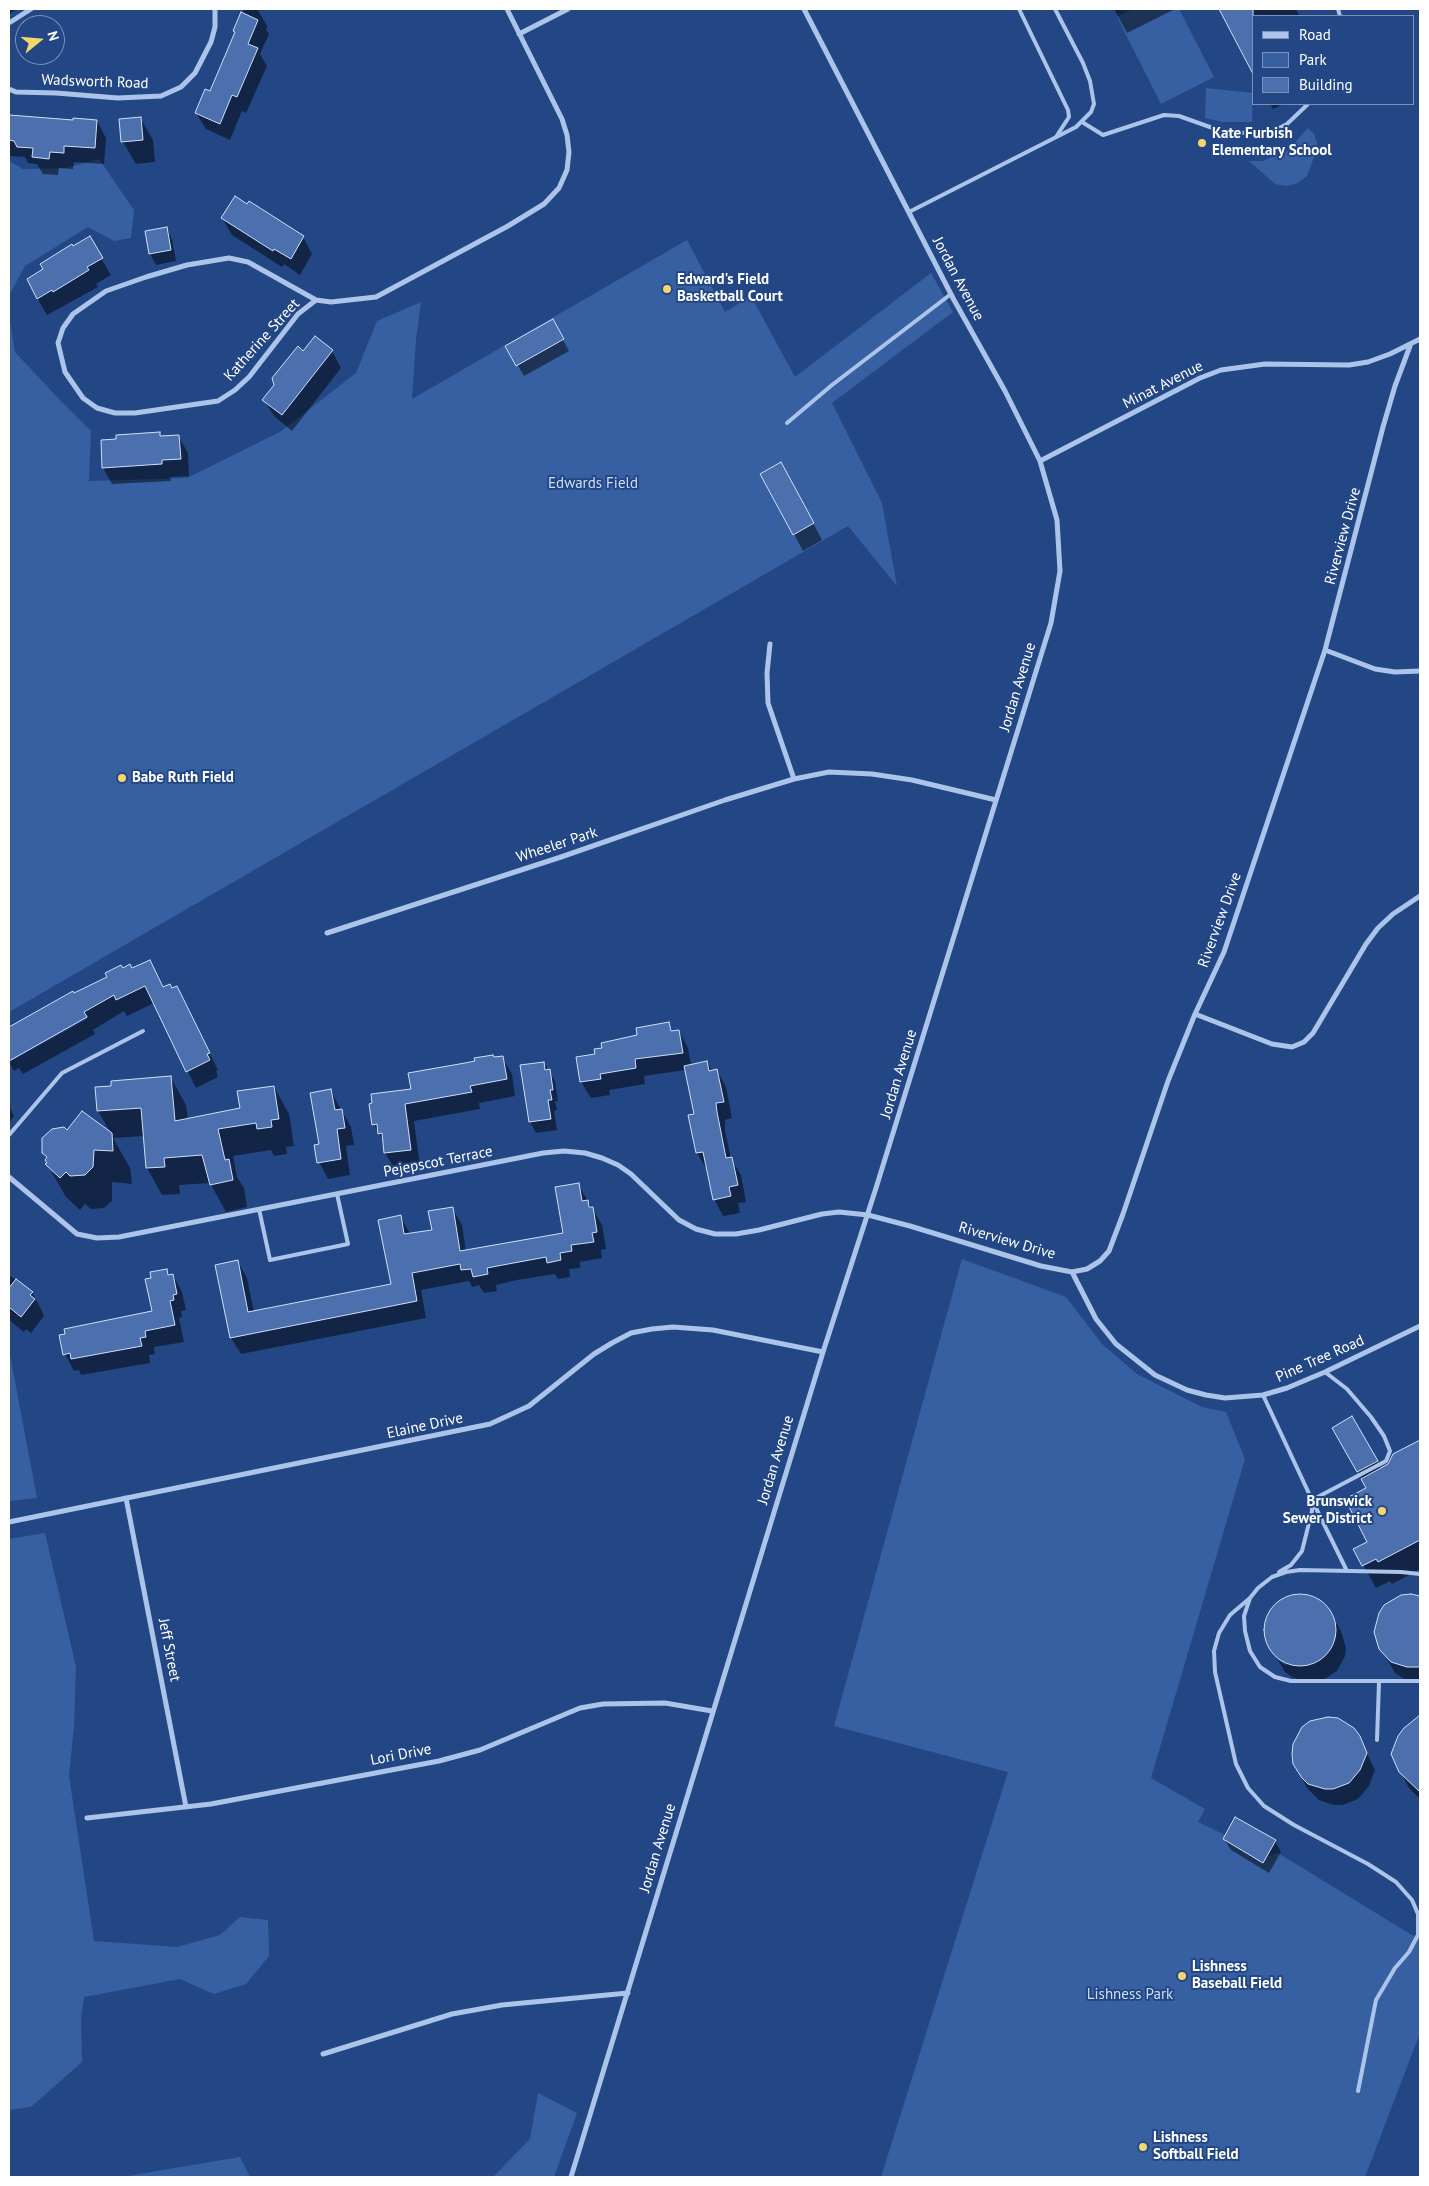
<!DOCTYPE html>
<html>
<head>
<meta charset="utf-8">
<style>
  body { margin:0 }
  #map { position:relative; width:1429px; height:2186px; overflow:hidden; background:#234785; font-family:"PT Sans",sans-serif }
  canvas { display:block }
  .frame { position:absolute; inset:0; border:10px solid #fff; pointer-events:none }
  .legend { position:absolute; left:1252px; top:15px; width:162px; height:90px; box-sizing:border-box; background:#234785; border:1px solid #7b91b6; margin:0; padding:6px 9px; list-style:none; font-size:15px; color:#fff }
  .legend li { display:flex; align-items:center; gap:10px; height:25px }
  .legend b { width:25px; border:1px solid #7b91b6 }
  .north { position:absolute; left:15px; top:15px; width:50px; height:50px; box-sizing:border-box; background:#234785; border:1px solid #7b91b6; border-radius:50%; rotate:73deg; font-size:14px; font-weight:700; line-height:20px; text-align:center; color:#fff }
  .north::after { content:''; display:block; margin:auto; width:18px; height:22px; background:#f4d66f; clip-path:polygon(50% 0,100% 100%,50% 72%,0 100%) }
</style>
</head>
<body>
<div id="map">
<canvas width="1429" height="2186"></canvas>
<div class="frame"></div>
<ul class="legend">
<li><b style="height:6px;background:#acc4e9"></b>Road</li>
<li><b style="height:14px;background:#3760a2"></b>Park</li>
<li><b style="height:14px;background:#4b70ad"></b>Building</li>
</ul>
<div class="north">N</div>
</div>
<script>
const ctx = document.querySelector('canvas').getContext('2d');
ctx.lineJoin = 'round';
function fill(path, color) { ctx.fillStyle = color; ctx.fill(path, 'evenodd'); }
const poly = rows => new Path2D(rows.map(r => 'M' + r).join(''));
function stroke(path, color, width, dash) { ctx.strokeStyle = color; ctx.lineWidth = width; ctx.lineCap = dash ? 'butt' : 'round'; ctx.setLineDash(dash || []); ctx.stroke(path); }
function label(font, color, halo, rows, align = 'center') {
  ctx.font = font + ' "PT Sans",sans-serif'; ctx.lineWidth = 4; ctx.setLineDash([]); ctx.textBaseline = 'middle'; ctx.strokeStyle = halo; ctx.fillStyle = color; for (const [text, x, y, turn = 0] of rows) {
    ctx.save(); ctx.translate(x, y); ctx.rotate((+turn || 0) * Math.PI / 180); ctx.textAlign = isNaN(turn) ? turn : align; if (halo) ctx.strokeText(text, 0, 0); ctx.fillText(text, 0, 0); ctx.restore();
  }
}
fill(poly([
  [1133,9,1179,9,1214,77,1161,104,1117,17],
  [1206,88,1253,93,1252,122,1222,122,1205,118],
  [1308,128,1314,134,1317,143,1316,152,1307,176,1298,183,1287,186,1275,184,1249,161,1263,161,1287,151],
  [99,159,134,210,131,238,114,241,88,227,25,266,9,296,9,161,23,169,65,168],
  [687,240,725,312,751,296,795,377,931,273,953,312,832,403,882,503,897,586,848,526,9,1012,9,316,15,352,58,398,91,431,89,481,187,478,280,432,356,373,377,321,421,302,416,339,412,399],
  [962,1259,1066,1297,1102,1344,1137,1374,1202,1407,1226,1412,1245,1459,1151,1778,1205,1809,1198,1822,1225,1835,1223,1839,1263,1862,1266,1857,1278,1853,1420,1940,1420,2033,1365,2177,881,2177,1008,1772,834,1726],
  [9,1350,37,1498,9,1501],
  [45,1533,76,1667,74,1727,69,1776,94,1941,177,1947,220,1935,240,1917,268,1920,269,1956,246,1984,214,1994,180,1979,84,1997,81,2018,82,2062,31,2107,9,2110,9,1539],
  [538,2093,577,2113,554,2177,493,2177,530,2139],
  [240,2157,250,2177,122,2177]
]), '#3760a2');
fill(poly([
  [9,9,17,9,9,14],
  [244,9,258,10,267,26,266,30,269,34,260,54,267,66,246,113,242,111,230,140,206,129,196,113,210,93,236,34,234,31],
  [1114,9,1175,9,1127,33],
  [1221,9,1296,9,1300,16,1253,16,1253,72],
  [1270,104,1283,104,1273,109],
  [9,115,74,122,97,121,106,138,104,164,74,162,73,169,59,168,58,175,43,174,37,164,28,163,25,157,9,156],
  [140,118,153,140,155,162,136,164,123,142],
  [222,218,303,237,312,254,300,275,284,264,282,267,232,235],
  [166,228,172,239,176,261,156,265,150,254,146,232],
  [89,238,111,275,96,284,98,287,47,315,30,286,73,248],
  [553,321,569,351,524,376,507,347],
  [332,351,341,368,292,431,274,416,264,400,304,353],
  [159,434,162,437,178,436,188,453,189,476,170,477,171,481,112,484,103,468],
  [790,480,822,540,803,551,794,534],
  [149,961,164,988,172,990,177,988,218,1070,216,1071,218,1077,196,1088,154,1003,127,1016,124,1011,93,1030,95,1034,23,1074,19,1068,14,1071,9,1062,88,1018,88,1015,9,1059,9,1028,72,992,74,995,122,970,131,969],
  [668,1024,673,1032,679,1031,688,1048,691,1065,707,1062,712,1071,717,1070,726,1087,732,1118,725,1120,725,1130,731,1159,741,1175,746,1202,738,1203,740,1213,723,1216,714,1199,707,1170,697,1153,689,1116,695,1115,686,1070,644,1076,645,1084,609,1090,610,1095,591,1098,581,1082,596,1055,603,1049],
  [502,1057,512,1074,515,1096,479,1103,480,1109,414,1121,420,1166,395,1169,385,1153,383,1141,374,1124,412,1090],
  [544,1063,555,1081,558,1101,555,1101,557,1110,554,1111,557,1130,536,1133,530,1122,521,1066],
  [171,1078,186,1105,188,1120,241,1109,274,1087,289,1114,294,1146,286,1147,287,1154,274,1156,271,1150,233,1156,237,1177,244,1188,247,1207,226,1212,210,1183,179,1185,180,1194,162,1195,147,1168,144,1136,113,1138,130,1168,132,1184,112,1182,112,1201,104,1208,91,1209,85,1204,80,1210,66,1197,47,1164,47,1159,43,1153,49,1133,48,1131,64,1128,67,1132,112,1135,98,1111],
  [330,1090,351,1127,354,1145,346,1146,350,1175,328,1179,319,1162],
  [9,1106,14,1116,9,1123],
  [578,1184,602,1225,606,1249,601,1250,602,1258,580,1262,580,1268,569,1269,570,1277,558,1279,555,1274,517,1280,496,1285,497,1291,484,1293,479,1285,472,1287,469,1281,421,1290,426,1318,241,1354,231,1338,217,1266,238,1262,247,1278,254,1312,393,1285,400,1217,410,1233,433,1231,452,1208,462,1225,466,1251,564,1234],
  [167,1271,170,1276,173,1275,182,1292,186,1310,181,1311,182,1317,179,1318,184,1342,154,1347,155,1354,149,1355,150,1363,81,1375,79,1370,74,1371,65,1354,153,1312],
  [9,1275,32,1292,41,1309,44,1316,31,1333,26,1329,24,1332,9,1320],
  [1352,1417,1381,1469,1418,1442,1420,1447,1420,1569,1392,1584,1390,1581,1376,1588,1355,1550,1369,1543,1368,1488,1333,1428],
  [1301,1594,1319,1600,1326,1605,1341,1631,1346,1648,1345,1656,1337,1671,1323,1680,1307,1682,1292,1677,1285,1672,1278,1660,1285,1665,1286,1664,1275,1654,1267,1640,1265,1631,1270,1612,1275,1605,1283,1599],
  [1411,1596,1420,1598,1420,1683,1417,1683,1409,1682,1395,1673,1377,1641],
  [1420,1720,1420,1799,1409,1788,1400,1771,1405,1729],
  [1359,1737,1375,1770,1369,1786,1358,1799,1343,1805,1334,1805,1319,1800,1307,1788,1298,1771],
  [1224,1839,1275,1841,1281,1852,1269,1873,1231,1850]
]), '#0007');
const building = poly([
  [1219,9,1253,9,1253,74,1219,9],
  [241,12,258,20,248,44,258,48,237,97,232,95,220,124,195,113,205,89,210,91,235,32,233,31,241,12],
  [9,115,73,120,73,118,97,120,95,148,64,146,64,153,50,152,49,159,32,157,33,148,17,147,14,141,9,140,9,115],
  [141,117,143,140,121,142,119,119,141,117],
  [235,196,247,204,249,201,304,236,291,259,274,249,273,251,221,218,235,196],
  [167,227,171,250,149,254,145,231,167,227],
  [90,236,103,258,87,267,89,270,53,292,52,290,37,299,27,279,43,269,40,264,72,244,73,246,90,236],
  [553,319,564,339,516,366,505,346,553,319],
  [315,336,333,350,282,415,262,400,274,385,272,378,298,346,303,351,315,336],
  [160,432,160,436,179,435,181,459,162,460,162,464,102,468,101,440,116,439,116,435,160,432],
  [781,462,814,523,793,535,760,474,781,462],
  [150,960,163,987,170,984,172,988,177,986,210,1053,207,1054,210,1060,186,1072,145,986,116,1000,114,995,84,1012,87,1017,9,1061,9,1027,73,991,74,993,107,977,105,973,121,965,123,968,130,964,132,968,150,960],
  [669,1022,671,1031,679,1030,683,1053,635,1059,636,1068,600,1074,601,1079,580,1082,576,1057,595,1054,594,1049,602,1048,601,1043,637,1035,636,1028,669,1022],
  [493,1055,494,1057,503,1056,507,1079,470,1086,472,1092,405,1104,411,1150,384,1153,382,1133,378,1134,377,1124,372,1125,369,1104,372,1103,371,1094,411,1089,408,1073,465,1063,475,1061,474,1058,493,1055],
  [707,1061,709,1071,717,1069,724,1102,716,1103,717,1112,726,1158,732,1157,738,1185,729,1187,731,1196,713,1200,703,1152,696,1153,688,1115,694,1114,684,1066,707,1061],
  [544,1062,545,1070,550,1069,553,1090,550,1090,552,1100,548,1100,551,1119,529,1122,520,1065,544,1062],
  [171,1076,175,1121,240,1108,237,1091,274,1086,279,1119,271,1120,272,1127,257,1129,256,1123,218,1129,225,1160,229,1159,233,1180,210,1185,202,1155,164,1158,165,1167,146,1168,141,1108,97,1111,95,1087,111,1086,111,1081,171,1076],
  [331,1089,335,1110,342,1109,345,1128,337,1129,341,1159,317,1163,314,1145,319,1144,310,1093,331,1089],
  [82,1111,112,1133,113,1151,94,1150,93,1167,85,1175,70,1176,66,1172,60,1178,45,1164,47,1163,45,1160,47,1157,42,1153,42,1138,52,1129,64,1127,67,1130,82,1111],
  [579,1183,582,1201,588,1200,589,1207,593,1207,597,1232,592,1233,594,1242,571,1245,572,1251,560,1253,561,1260,547,1263,546,1257,508,1264,487,1268,488,1274,473,1277,471,1269,461,1270,460,1264,412,1273,417,1301,230,1338,215,1265,238,1260,248,1312,391,1284,378,1220,401,1215,404,1234,432,1230,428,1211,453,1207,460,1251,563,1233,555,1187,579,1183],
  [167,1269,168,1275,173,1274,177,1294,173,1295,174,1300,170,1301,175,1325,145,1331,146,1337,140,1338,142,1346,71,1359,70,1353,63,1355,59,1335,65,1334,64,1329,152,1311,145,1279,151,1278,150,1272,167,1269],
  [16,1279,33,1292,30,1295,35,1299,21,1317,9,1307,9,1288,16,1279],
  [1352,1416,1378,1461,1357,1472,1332,1428,1352,1416],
  [1420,1440,1420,1540,1378,1562,1376,1559,1362,1566,1353,1549,1367,1542,1345,1499,1366,1488,1361,1479,1388,1464,1393,1454,1420,1440],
  '1264 1630a36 36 0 1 1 72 0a36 36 0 1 1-72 0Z',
  [1411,1594,1420,1596,1420,1667,1407,1667,1391,1662,1379,1649,1374,1632,1379,1613,1384,1605,1401,1595,1411,1594],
  [1420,1715,1420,1792,1399,1772,1391,1754,1398,1736,1404,1728,1420,1715],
  [1328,1717,1338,1718,1354,1728,1360,1736,1367,1753,1360,1770,1349,1783,1333,1789,1325,1789,1308,1784,1302,1778,1293,1764,1292,1754,1293,1744,1302,1727,1310,1721,1328,1717],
  [1235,1817,1276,1840,1263,1863,1223,1839,1235,1817]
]);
fill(building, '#4b70ad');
stroke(building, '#d0dff7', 1);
stroke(poly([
  [1019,9,1068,110,1069,117,1056,137],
  [1338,9,1340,16],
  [1082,122,1103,135,1164,115,1179,116,1221,131,1257,134,1273,131,1287,124,1308,104],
  [909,212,1076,127,1091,112,1094,104,1090,81,1083,63,1055,9],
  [787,423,832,385,951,294],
  [9,1135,62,1073,143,1031],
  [259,1209,270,1260,348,1244,337,1194],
  [1325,1372,1347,1389,1371,1417,1384,1436,1390,1451,1386,1461,1312,1500,1347,1571],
  [1263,1395,1312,1500,1312,1511,1302,1551,1291,1565,1279,1572],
  [1420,1574,1401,1572,1300,1570,1286,1572,1272,1577,1258,1588,1250,1598,1244,1616,1245,1631,1250,1651,1260,1667,1275,1677,1291,1681,1420,1681],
  [1250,1598,1230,1615,1219,1633,1214,1651,1215,1672,1236,1764,1248,1788,1264,1806,1294,1825,1368,1864,1396,1882,1412,1900,1418,1914,1418,1935,1409,1952,1395,1968,1376,2000,1358,2091],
  [1377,1740,1379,1682]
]), '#acc4e9', 4);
stroke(poly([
  [9,23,31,9],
  [519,34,568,9],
  [9,89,16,92,56,93,118,98,161,96,181,87,195,73,211,42,215,27,215,9],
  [229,258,248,262,316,300,298,314,249,377,235,390,218,401,135,413,115,413,97,408,83,398,65,372,58,343,63,328,73,314,106,291,146,277,187,265,229,258],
  [316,300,331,302,376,297,508,226,544,204,559,188,567,170,569,152,567,135,562,119,507,9],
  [1040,461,1200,378,1221,370,1265,364,1349,365,1368,362,1390,354,1420,339],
  [770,644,767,673,768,703,794,779],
  [1325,650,1375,669,1395,672,1420,671],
  [327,933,561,857,725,800,794,779,829,772,872,774,912,780,996,800],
  [1195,1014,1272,1044,1292,1047,1304,1042,1313,1033,1366,944,1378,928,1393,914,1420,896],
  [9,1177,77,1234,97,1238,119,1237,543,1153,564,1151,585,1153,602,1158,618,1165,631,1174,679,1220,696,1229,715,1234,736,1234,759,1230,822,1214,839,1212,868,1215,910,1226,1041,1266,1072,1272,1087,1269,1100,1261,1109,1251,1123,1214,1168,1081,1195,1014,1224,952,1325,650,1383,427,1395,386,1410,346],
  [1072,1272,1096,1319,1116,1344,1155,1375,1187,1390,1206,1395,1225,1398,1263,1395,1287,1388,1325,1372,1420,1326],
  [126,1498,186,1807],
  [9,1522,490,1424,529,1406,594,1354,612,1343,631,1333,652,1329,673,1327,713,1330,823,1352],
  [87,1818,211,1804,439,1761,480,1750,580,1708,603,1704,665,1703,712,1711],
  [323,2054,452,2014,502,2005,628,1993],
  [571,2177,823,1352,876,1188,1051,623,1060,571,1057,520,1040,461,1005,391,954,300,804,9]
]), '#acc4e9', 5);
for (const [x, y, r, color] of [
  [1202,143,5,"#f4d66f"],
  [667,289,5,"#f4d66f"],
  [122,778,5,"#f4d66f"],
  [1382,1511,5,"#f4d66f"],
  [1182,1976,5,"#f4d66f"],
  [1143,2147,5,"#f4d66f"]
]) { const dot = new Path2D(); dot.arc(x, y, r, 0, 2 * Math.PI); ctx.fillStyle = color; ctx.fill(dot); stroke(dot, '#234785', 2); }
label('15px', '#fff', '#234785', [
  ["Wadsworth Road",95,82,2],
  ["Jordan Avenue",958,279,62],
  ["Katherine Street",262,340,-48],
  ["Minat Avenue",1163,385,-27],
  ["Riverview Drive",1343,536,-75],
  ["Jordan Avenue",1018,687,-73],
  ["Wheeler Park",557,845,-18],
  ["Riverview Drive",1220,920,-70],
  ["Jordan Avenue",899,1074,-73],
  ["Pejepscot Terrace",438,1162,-11],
  ["Riverview Drive",1007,1241,16],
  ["Pine Tree Road",1320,1359,-24],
  ["Elaine Drive",425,1426,-12],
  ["Jordan Avenue",776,1460,-73],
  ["Jeff Street",169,1650,79],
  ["Lori Drive",401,1755,-11],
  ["Jordan Avenue",658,1848,-73]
]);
label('bold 15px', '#fff', '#234785', [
  ["Kate Furbish",1212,134],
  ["Elementary School",1212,151],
  ["Edward's Field",677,280],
  ["Basketball Court",677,297],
  ["Babe Ruth Field",132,778],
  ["Brunswick",1372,1502,"right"],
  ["Sewer District",1372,1519,"right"],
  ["Lishness",1192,1967],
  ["Baseball Field",1192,1984],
  ["Lishness",1153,2138],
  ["Softball Field",1153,2155]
], 'left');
label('15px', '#d0dff7', '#234785', [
  ["Edwards Field",593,484],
  ["Lishness Park",1130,1995]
]);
</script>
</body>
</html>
